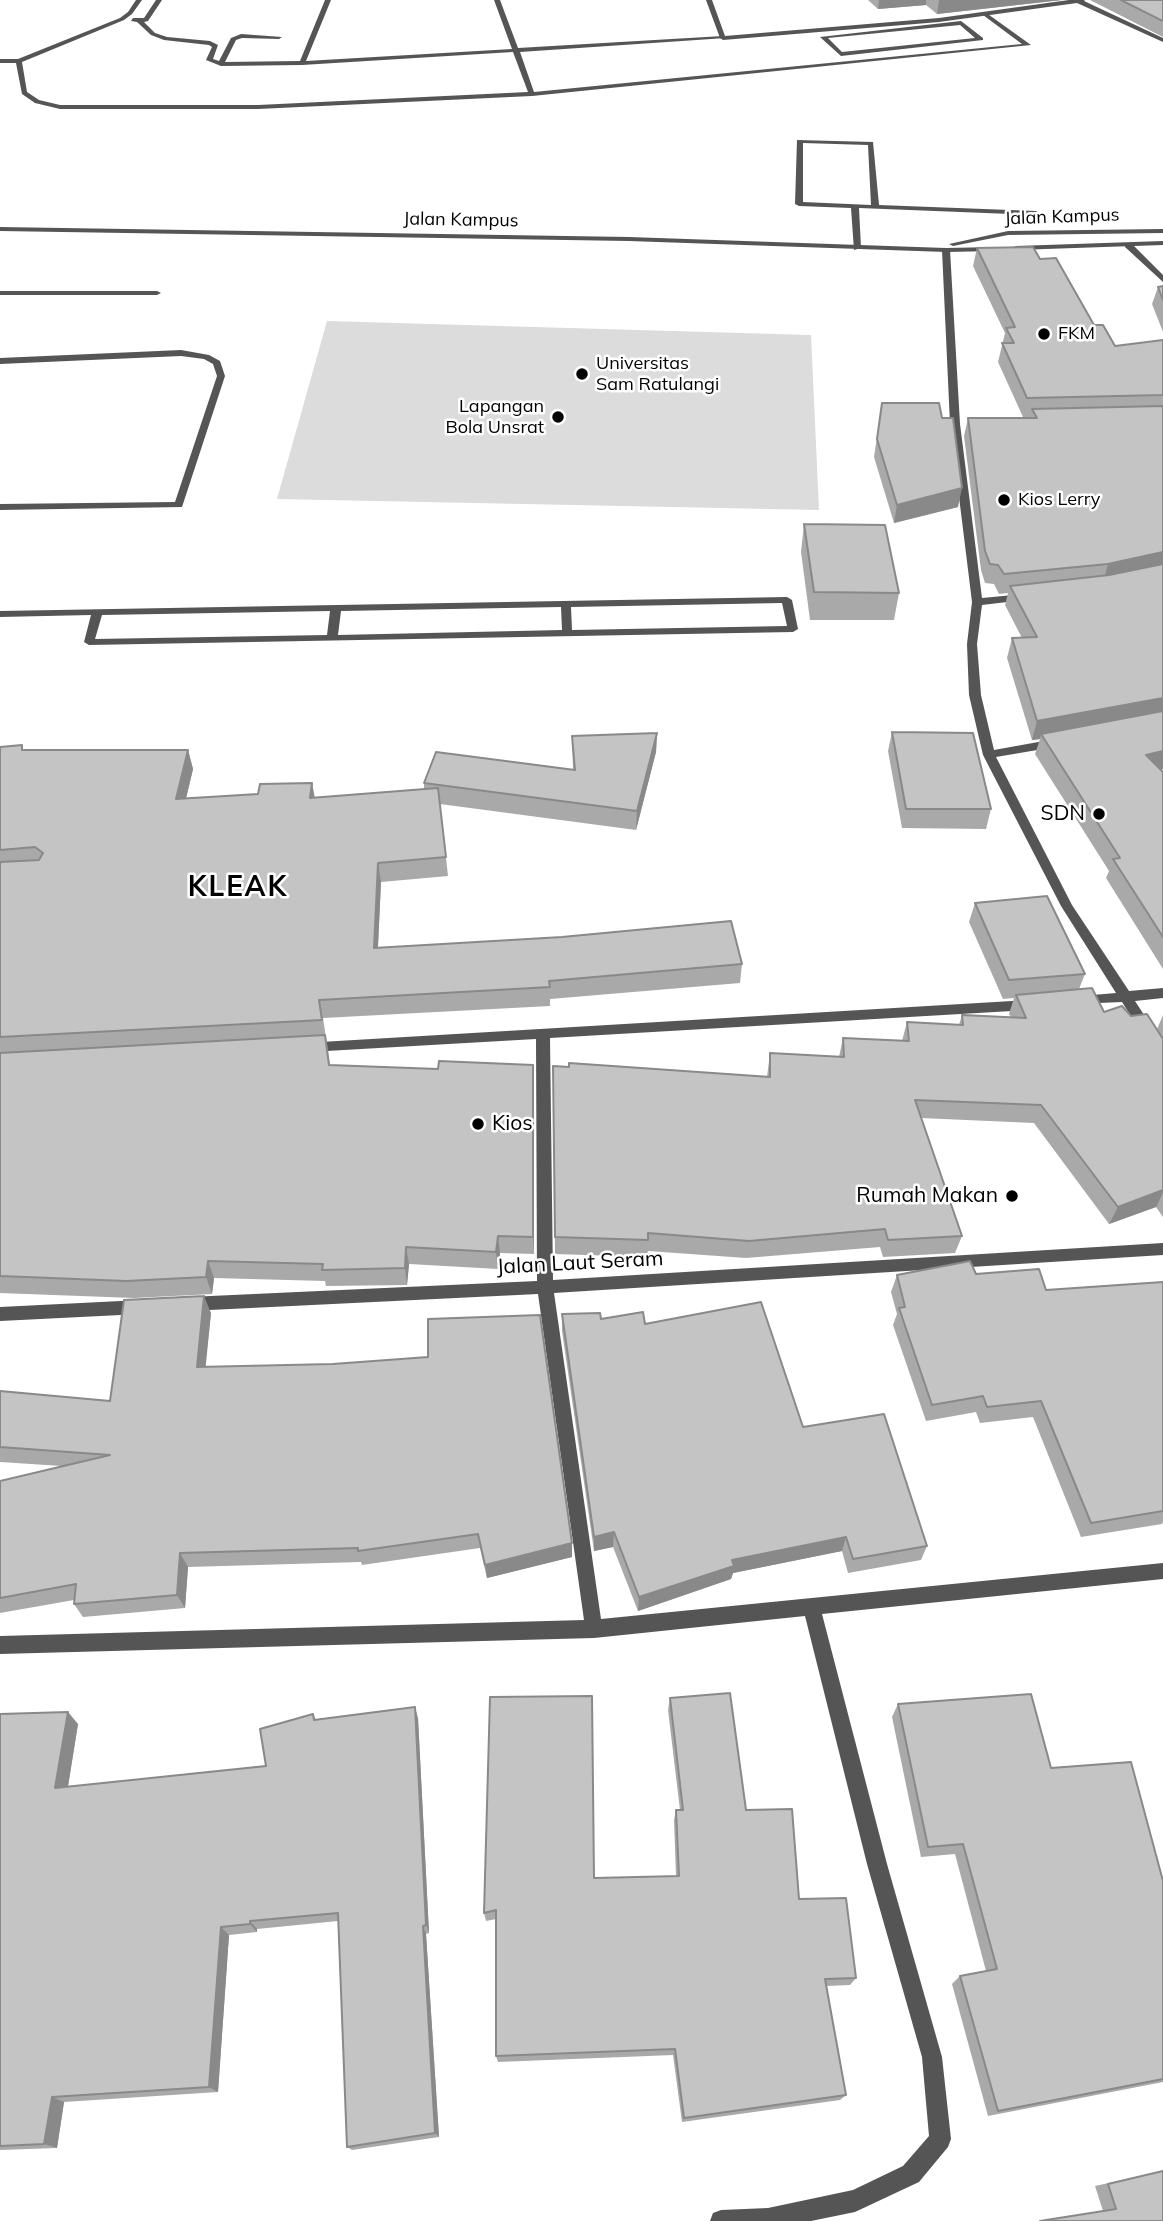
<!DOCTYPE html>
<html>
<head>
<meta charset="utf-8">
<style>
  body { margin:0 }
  canvas { display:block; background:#fff }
</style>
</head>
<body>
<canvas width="1163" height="2221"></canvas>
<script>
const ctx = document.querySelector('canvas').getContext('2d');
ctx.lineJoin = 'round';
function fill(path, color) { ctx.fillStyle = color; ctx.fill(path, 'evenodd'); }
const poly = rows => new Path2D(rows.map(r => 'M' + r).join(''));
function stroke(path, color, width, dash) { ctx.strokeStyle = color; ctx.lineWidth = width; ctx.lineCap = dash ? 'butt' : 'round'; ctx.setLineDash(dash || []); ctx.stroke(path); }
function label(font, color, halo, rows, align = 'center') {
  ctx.font = font + ' Mulish,sans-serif'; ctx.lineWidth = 5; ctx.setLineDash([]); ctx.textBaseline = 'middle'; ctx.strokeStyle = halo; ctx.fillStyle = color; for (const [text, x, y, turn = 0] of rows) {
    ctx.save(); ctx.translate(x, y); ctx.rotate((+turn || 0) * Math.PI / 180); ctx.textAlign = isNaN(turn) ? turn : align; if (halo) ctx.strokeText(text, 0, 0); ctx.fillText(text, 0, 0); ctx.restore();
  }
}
fill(poly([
  [327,321,811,335,819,510,277,499]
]), '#dcdcdc');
fill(poly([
  [136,0,142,0,132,14,124,20,22,62,27,92,39,100,60,105,258,105,528,92,513,52,302,65,221,66,206,60,212,47,209,45,164,40,151,35,137,22,131,21,133,18,144,18,156,0,162,0,148,21,144,22,155,33,167,37,210,41,218,45,213,59,219,61,231,38,241,34,282,37,279,39,242,38,236,40,225,62,300,61,325,0,331,0,306,61,512,49,494,0,500,0,518,48,723,36,726,38,520,52,534,92,1022,44,983,15,985,12,1031,45,532,96,258,109,60,109,35,103,22,94,16,63,0,63,0,59,18,59,120,18,128,12,136,0],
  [961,21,983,38,983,40,841,56,820,37,961,21],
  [960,25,975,38,842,52,828,38,960,25],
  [797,140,873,142,879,205,1036,211,1040,213,1036,215,859,208,861,248,854,250,851,208,799,206,795,204,797,140],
  [803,143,868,145,871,205,803,202,803,143],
  [1125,243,1131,243,1163,275,1163,282,1125,247,1125,243],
  [0,291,157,291,161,293,157,295,0,295,0,291],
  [181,350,209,355,220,361,225,376,182,507,0,510,0,504,175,502,217,376,213,364,204,359,181,356,0,364,0,358,181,350],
  [787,597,792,600,798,629,793,632,89,645,84,642,91,615,0,617,0,611,787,597],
  [782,603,787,626,572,630,571,607,782,603],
  [561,607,562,630,338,635,341,611,561,607],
  [330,611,327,635,95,639,102,615,330,611]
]), '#555');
fill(poly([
  [706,0,712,0,725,36,939,18,1069,0,1085,0,1084,1,1163,38,1163,42,1077,3,939,22,723,40,720,38,706,0],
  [946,248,950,250,960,424,982,598,1024,594,1029,597,1024,600,982,605,977,644,981,695,994,750,1055,739,1061,743,1055,747,996,757,1072,905,1129,991,1163,988,1163,998,1135,1001,1163,1044,1163,1060,1158,1059,1122,1002,1076,1004,1074,1001,1076,998,1081,996,1116,993,1061,906,983,755,969,695,967,644,972,602,950,424,942,250,946,248],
  [1029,1000,1036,1005,1029,1010,550,1038,553,1280,1163,1243,1163,1255,554,1293,601,1619,1163,1563,1163,1579,822,1614,887,1864,942,2057,951,2139,948,2147,919,2182,855,2212,811,2221,710,2221,713,2213,721,2210,768,2208,853,2190,903,2166,929,2136,922,2057,867,1864,805,1616,594,1638,0,1654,0,1636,584,1620,538,1294,189,1311,184,1309,181,1304,184,1299,189,1297,537,1281,536,1039,309,1052,304,1051,302,1047,304,1043,1029,1000],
  [141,1300,146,1302,149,1307,146,1312,141,1314,0,1321,0,1307,141,1300]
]), '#555');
fill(poly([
  [0,227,629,237,946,248,996,247,1000,249,996,251,946,252,629,241,0,231,0,227],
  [1163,229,1163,233,1008,235,953,246,949,244,1008,231,1163,229],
  [1163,241,1163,245,1016,250,1012,248,1016,246,1163,241]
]), '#555');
fill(poly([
  [868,0,1062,0,937,14,926,5,878,9],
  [1090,0,1163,0,1163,37],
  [977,248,1040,259,1094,325,1115,346,1163,340,1163,769,1161,769,1163,772,1163,969,1106,878,1109,871,1035,754,1040,739,1032,740,1007,658,1012,638,1022,638,1005,605,1008,593,999,594,994,584,985,583,981,570,964,436,968,418,1030,418,1031,417,1023,417,998,362,1005,333,973,266],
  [1163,286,1163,332,1152,304,1158,287],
  [882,403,958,507,894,523,874,457],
  [804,524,899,593,894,620,810,620,801,552],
  [892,732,991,809,986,829,902,828,888,751],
  [657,733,656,752,636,830,440,804,448,876,381,882,378,947,742,964,740,983,550,999,550,1006,323,1018,330,1065,534,1084,534,1254,500,1253,498,1269,409,1264,407,1285,326,1286,325,1281,214,1278,212,1294,134,1298,0,1293,0,747,24,750,188,750,193,769,186,799,258,794,312,783,315,798,424,789,424,783,573,770,572,736],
  [975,903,1085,974,1079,989,1104,1012,1131,1016,1157,1029,1163,1015,1163,1217,1156,1207,1109,1224,1034,1123,921,1118,962,1236,955,1253,883,1257,880,1247,746,1258,648,1251,647,1257,555,1254,553,1066,767,1077,770,1053,839,1057,843,1038,902,1041,907,1022,959,1025,962,1015,1011,1017,1009,1014,1014,998,1003,999,969,922],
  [976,1274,1046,1290,1163,1282,1163,1522,1162,1524,1081,1537,1033,1417,980,1423,976,1412,926,1421,893,1325,897,1314,891,1292,897,1275],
  [211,1313,205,1367,572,1543,572,1557,487,1578,480,1548,362,1565,361,1562,188,1567,185,1608,83,1617,74,1604,74,1600,0,1613,0,1481,62,1466,0,1462,0,1391,110,1401],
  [562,1314,645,1324,803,1427,927,1546,921,1560,848,1573,842,1551,733,1573,731,1579,638,1611,613,1547,594,1551,562,1331],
  [670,1698,746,1810,799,1899,856,1978,850,1985,826,1986,846,2095,840,2100,682,2122,673,2055,498,2062,496,2056,496,1919,486,1921,484,1913,594,1878,676,1876,674,1820,676,1810,680,1810,668,1710],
  [898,1704,1051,1768,1163,1881,1163,2082,988,2116,952,1984,960,1976,986,1971,955,1854,921,1857,892,1717],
  [0,1714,78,1724,68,1787,266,1766,313,1714,316,1720,418,1718,429,1933,426,1934,439,2137,352,2150,347,2147,338,1921,257,1929,257,1932,229,1935,218,2092,64,2102,57,2148,0,2150],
  [1163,2171,1163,2221,1103,2211,1095,2186]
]), '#a9a9a9');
fill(poly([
  [879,0,926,0,926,5,878,9],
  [939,0,1062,0,937,14],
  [962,488,958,507,894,523,897,505],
  [1163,552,1163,569,1103,583,1108,564],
  [1163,698,1163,716,1041,734,1040,739,1032,740,1037,721],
  [657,733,656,752,636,830,637,811],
  [188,750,193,769,181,819,176,799],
  [1163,751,1163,769,1139,775,1146,755],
  [312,783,315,802,310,798],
  [378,863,381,882,377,966,374,948],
  [533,1065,534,1084,534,1254,533,1237],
  [1163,1190,1163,1193,1156,1207,1109,1224,1118,1207],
  [498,1236,500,1253,498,1269,496,1252],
  [406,1247,409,1264,407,1285,405,1268],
  [208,1261,214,1278,212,1294,206,1277],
  [204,1296,211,1313,204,1383,197,1367],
  [614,1532,613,1547,594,1551,594,1537],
  [846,1537,842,1551,733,1573,731,1579,638,1611,639,1597,732,1560],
  [572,1543,572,1557,487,1578,485,1565],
  [180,1553,188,1567,185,1608,177,1595],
  [415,1707,418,1718,429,1933,426,1925],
  [68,1712,78,1724,66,1798,55,1788],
  [250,1921,257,1929,257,1932,250,1924],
  [423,1926,426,1934,439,2137,435,2133],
  [221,1927,229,1935,218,2092,209,2087],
  [52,2097,64,2102,57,2148,44,2144]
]), '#898989');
const building = poly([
  [1121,0,1163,0,1163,21,1121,0],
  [1033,247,1040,259,1056,258,1094,325,1103,325,1115,346,1163,340,1163,395,1027,398,1002,343,1014,343,1006,328,1015,327,977,248,1033,247],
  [1163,286,1163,300,1158,287,1163,286],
  [882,403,939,403,942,418,953,418,962,488,897,505,877,439,882,403],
  [1163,406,1163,552,1108,564,1004,574,998,565,990,564,985,551,968,418,1037,418,1032,409,1163,406],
  [804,524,885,525,899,593,814,592,804,524],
  [1163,564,1163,698,1037,721,1012,638,1037,637,1010,586,1109,575,1163,564],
  [1163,711,1163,751,1146,755,1163,772,1163,937,1113,859,1120,858,1041,734,1163,711],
  [892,732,973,733,991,809,906,809,892,732],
  [657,733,637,811,424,783,436,752,575,770,572,736,657,733],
  [22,745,22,750,188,750,176,799,258,794,260,784,312,783,310,798,438,788,446,857,378,863,374,948,562,937,731,921,742,964,549,981,550,987,319,1000,322,1020,0,1037,0,862,39,860,43,853,35,847,0,850,0,747,22,745],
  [1047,896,1085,974,1009,980,975,903,1047,896],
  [1092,988,1104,1012,1122,1006,1131,1016,1147,1014,1163,1039,1163,1190,1118,1207,1041,1105,915,1100,962,1236,888,1240,885,1229,749,1241,648,1233,648,1240,555,1237,553,1066,569,1067,569,1063,770,1077,770,1053,844,1057,843,1038,909,1041,907,1022,963,1025,962,1015,1026,1018,1016,995,1092,988],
  [325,1035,329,1065,438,1069,439,1061,533,1065,533,1237,498,1236,496,1252,406,1247,405,1268,322,1270,323,1264,208,1261,206,1277,126,1281,0,1276,0,1053,325,1035],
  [970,1261,976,1274,1039,1269,1046,1290,1163,1282,1163,1511,1091,1523,1041,1401,987,1407,983,1396,932,1405,899,1308,905,1307,897,1275,970,1261],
  [204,1296,197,1367,333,1364,428,1357,428,1319,540,1315,572,1543,485,1565,478,1534,358,1551,358,1548,180,1553,177,1595,74,1604,76,1584,0,1598,0,1481,110,1455,0,1447,0,1391,110,1401,124,1300,204,1296],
  [761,1302,803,1427,884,1414,927,1546,853,1559,846,1537,732,1560,734,1566,639,1597,614,1532,594,1537,562,1314,600,1313,601,1319,643,1312,645,1324,761,1302],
  [730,1693,746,1810,792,1809,799,1899,846,1898,856,1978,825,1979,846,2095,684,2118,675,2049,496,2056,496,1910,484,1913,490,1697,592,1696,594,1878,679,1876,676,1810,683,1810,670,1698,730,1693],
  [1031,1694,1051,1768,1131,1762,1163,1881,1163,2079,998,2111,960,1976,997,1969,963,1844,928,1847,898,1704,1031,1694],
  [415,1707,426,1925,423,1926,435,2133,347,2147,338,1913,250,1921,250,1924,221,1927,209,2087,52,2097,44,2144,0,2146,0,1714,68,1712,55,1788,266,1766,260,1729,313,1714,314,1720,415,1707],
  [1163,2171,1163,2221,1040,2221,1116,2209,1108,2184,1163,2171]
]);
fill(building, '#c4c4c4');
stroke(building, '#898989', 2);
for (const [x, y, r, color] of [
  [1044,334,7,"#000"],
  [582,374,7,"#000"],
  [558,417,7,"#000"],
  [1004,500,7,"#000"],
  [1099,814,7,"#000"],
  [478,1124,7,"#000"],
  [1012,1196,7,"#000"]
]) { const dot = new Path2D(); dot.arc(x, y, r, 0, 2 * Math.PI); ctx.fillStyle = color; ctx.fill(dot); stroke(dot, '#fff', 2.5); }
label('18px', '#000', '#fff', [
  ["Jalan Kampus",1062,217,-2],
  ["Jalan Kampus",461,220,1]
]);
label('18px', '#000', '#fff', [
  ["FKM",1058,334],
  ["Universitas",596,364],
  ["Sam Ratulangi",596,385],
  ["Lapangan",544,407,"right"],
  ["Bola Unsrat",544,428,"right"],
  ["Kios Lerry",1018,500]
], 'left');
label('21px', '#000', '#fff', [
  ["SDN",1085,814],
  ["Kios",492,1124,"left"],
  ["Rumah Makan",998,1196]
], 'right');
label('21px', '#000', '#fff', [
  ["Jalan Laut Seram",580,1263,-3]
]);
ctx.letterSpacing = '2px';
label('bold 28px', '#000', '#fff', [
  ["KLEAK",238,888]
]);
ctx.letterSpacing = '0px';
</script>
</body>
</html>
